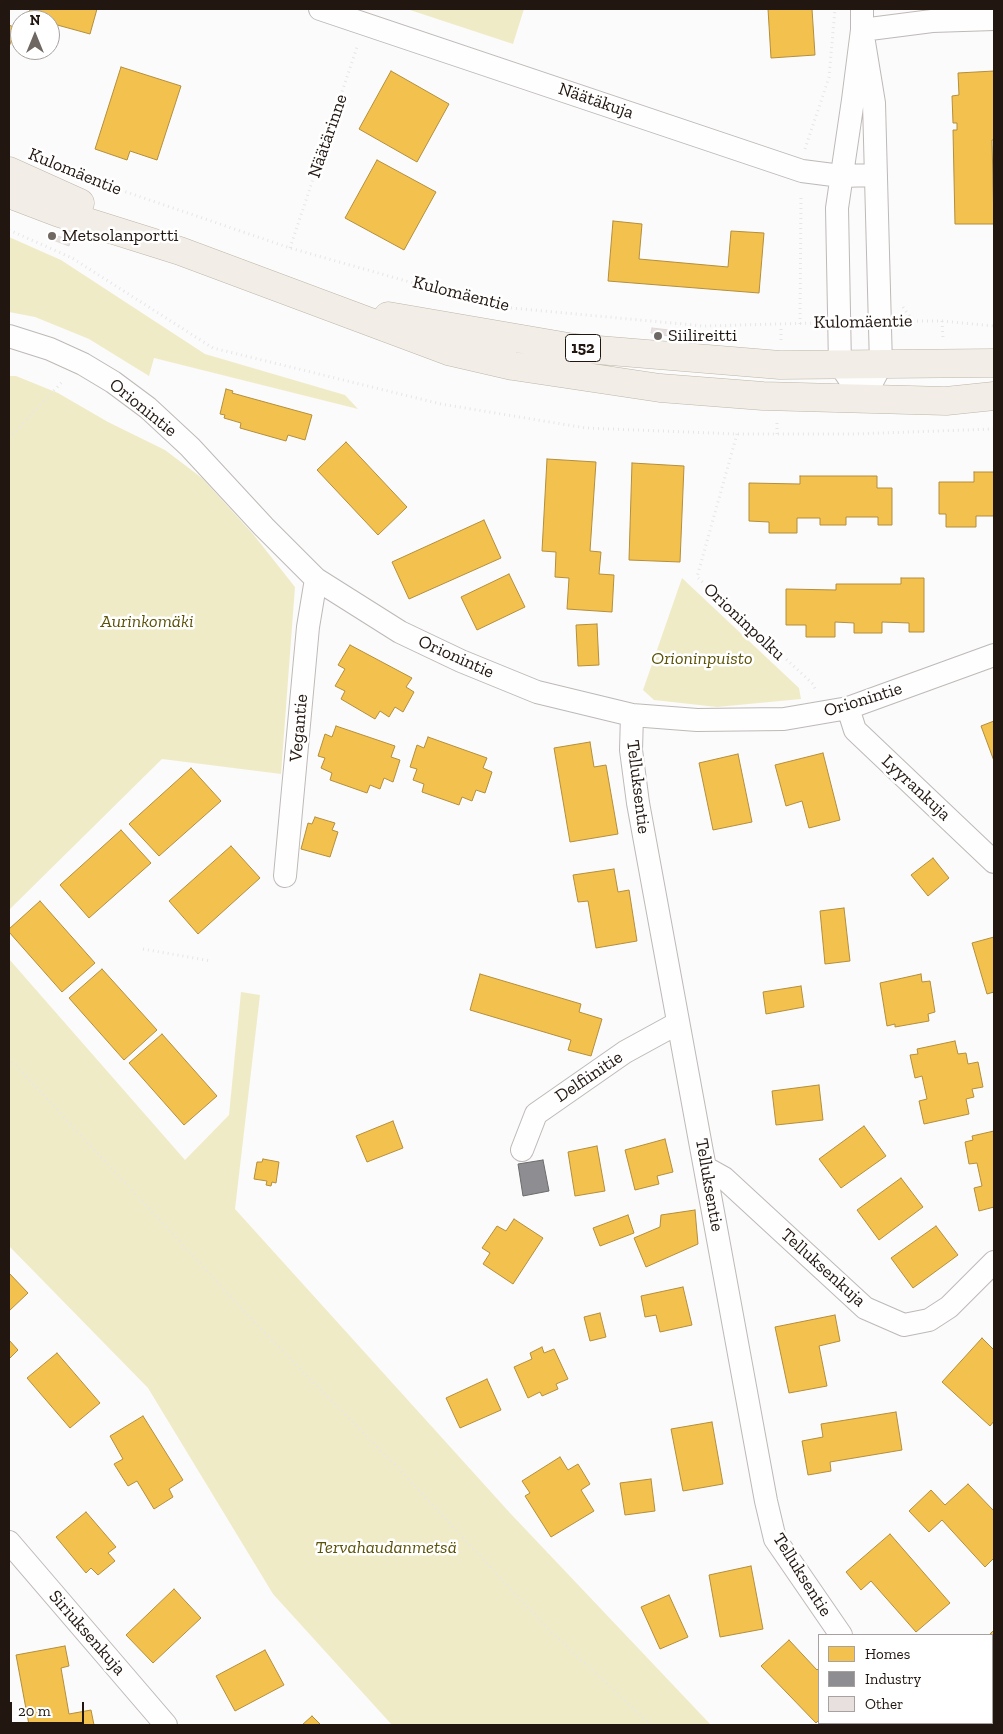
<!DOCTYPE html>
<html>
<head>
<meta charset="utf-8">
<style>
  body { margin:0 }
  #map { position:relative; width:1003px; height:1734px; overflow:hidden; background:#fbfbfb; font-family:"Zilla Slab",serif }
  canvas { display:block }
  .frame { position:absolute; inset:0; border:10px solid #221710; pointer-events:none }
  .legend { position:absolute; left:818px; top:1634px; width:175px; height:90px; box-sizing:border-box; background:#fff; border:1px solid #a7a29f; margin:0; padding:6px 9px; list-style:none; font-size:15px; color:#221710 }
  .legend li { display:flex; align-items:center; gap:10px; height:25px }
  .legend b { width:25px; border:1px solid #a7a29f }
  .north { position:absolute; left:10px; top:10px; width:50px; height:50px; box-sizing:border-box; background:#fff; border:1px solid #a7a29f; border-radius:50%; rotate:0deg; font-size:14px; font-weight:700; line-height:20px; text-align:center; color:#221710 }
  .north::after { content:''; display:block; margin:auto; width:18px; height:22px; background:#6e6762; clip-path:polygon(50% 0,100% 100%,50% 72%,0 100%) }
  .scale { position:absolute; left:10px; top:1702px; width:74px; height:22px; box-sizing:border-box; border:2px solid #221710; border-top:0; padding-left:6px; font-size:15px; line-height:18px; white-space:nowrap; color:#221710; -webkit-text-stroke:4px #fff; paint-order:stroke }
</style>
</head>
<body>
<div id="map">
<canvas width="1003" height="1734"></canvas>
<div class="frame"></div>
<ul class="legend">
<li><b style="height:14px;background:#f2c14e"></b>Homes</li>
<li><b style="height:14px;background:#8d8d92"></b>Industry</li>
<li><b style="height:14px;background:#e7e0df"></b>Other</li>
</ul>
<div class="north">N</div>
<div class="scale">20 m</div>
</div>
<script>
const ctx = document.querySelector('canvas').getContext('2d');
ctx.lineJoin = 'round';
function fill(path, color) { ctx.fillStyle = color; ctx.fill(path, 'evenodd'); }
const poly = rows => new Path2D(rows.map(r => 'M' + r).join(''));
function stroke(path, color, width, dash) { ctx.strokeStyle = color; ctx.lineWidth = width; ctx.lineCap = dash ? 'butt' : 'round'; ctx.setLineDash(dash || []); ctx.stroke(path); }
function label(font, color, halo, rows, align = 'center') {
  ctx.font = font + ' "Zilla Slab",serif'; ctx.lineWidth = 5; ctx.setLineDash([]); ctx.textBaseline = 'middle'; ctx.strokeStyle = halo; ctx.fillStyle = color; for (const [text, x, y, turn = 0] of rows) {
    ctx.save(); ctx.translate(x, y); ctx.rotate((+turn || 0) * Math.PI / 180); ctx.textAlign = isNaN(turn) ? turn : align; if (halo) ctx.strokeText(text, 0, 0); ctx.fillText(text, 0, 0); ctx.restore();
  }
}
fill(poly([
  [407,9,524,9,513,44],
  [9,237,61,260,205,354,345,395,358,409,154,358,149,376,89,339,35,317,9,312],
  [9,376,16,376,58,393,108,422,165,450,202,478,253,534,295,587,281,774,162,759,9,910],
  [682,578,799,688,801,699,717,707,654,700,643,690],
  [9,959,185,1160,229,1115,241,992,260,995,235,1209,510,1513,711,1725,392,1725,273,1594,148,1388,9,1246]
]), '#f0ebc7');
const homes = poly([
  [30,9,97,9,90,34,50,23,50,20,28,18,30,9],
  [768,9,812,9,815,55,771,58,768,9],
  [9,25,16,28,9,47,9,25],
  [121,67,181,86,157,160,130,151,127,160,95,149,121,67],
  [391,71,449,104,417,162,359,129,391,71],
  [994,71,994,140,992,140,994,224,955,224,953,130,957,130,957,123,953,123,952,96,959,95,958,73,994,71],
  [377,160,436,192,404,250,345,218,377,160],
  [613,221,642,224,639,259,728,267,731,231,764,233,759,293,608,281,613,221],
  [226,389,233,391,232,393,312,415,305,440,288,435,286,441,240,428,241,423,224,418,225,415,220,414,226,389],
  [346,442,407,507,378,535,317,470,346,442],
  [547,459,596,462,590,551,601,552,599,574,614,575,612,612,567,609,569,578,555,577,556,552,542,551,547,459],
  [632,463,684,466,680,562,629,560,632,463],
  [974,472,994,472,994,516,976,516,976,527,946,527,946,514,939,514,939,482,974,482,974,472],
  [800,476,877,476,877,488,892,488,892,525,878,525,878,517,846,517,846,525,820,525,820,518,797,518,797,533,769,533,769,522,749,521,749,483,800,484,800,476],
  [484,520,501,558,409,599,392,562,484,520],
  [509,574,525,607,477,630,461,597,509,574],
  [901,578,924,578,924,632,909,632,909,623,882,622,882,633,854,633,854,623,835,622,835,637,806,637,806,625,786,625,786,589,836,590,836,584,901,584,901,578],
  [597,624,599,665,578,666,576,625,597,624],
  [350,645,412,678,406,687,414,692,403,712,395,707,389,717,380,711,375,719,341,699,345,691,335,686,345,669,338,665,350,645],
  [994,721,994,761,981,726,994,721],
  [336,726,395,746,391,757,400,760,393,782,384,778,380,789,370,785,367,793,330,780,332,773,321,768,325,758,318,756,325,734,332,737,336,726],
  [428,737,487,758,483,768,492,772,485,793,476,790,472,801,462,797,459,805,422,792,424,784,413,780,417,769,410,767,417,745,424,748,428,737],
  [590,742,594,767,606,765,618,834,570,842,554,748,590,742],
  [823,753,840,820,809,828,802,801,786,806,775,765,823,753],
  [738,754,752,822,713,830,699,763,738,754],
  [191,768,221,801,159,856,129,824,191,768],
  [315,817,335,823,332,830,338,832,330,857,301,849,308,823,312,824,315,817],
  [121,830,151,863,89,918,60,885,121,830],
  [231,846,260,878,198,934,169,901,231,846],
  [933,858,949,878,928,896,911,875,933,858],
  [614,869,618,892,629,890,637,941,596,948,588,901,578,902,573,875,614,869],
  [40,901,95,963,62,992,9,932,9,929,40,901],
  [844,908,850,961,825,964,820,911,844,908],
  [994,937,994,992,987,994,972,943,994,937],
  [102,969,157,1030,124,1060,69,998,102,969],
  [480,974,581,1004,579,1012,602,1019,591,1056,568,1050,571,1040,470,1010,480,974],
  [921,974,922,982,930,981,935,1012,928,1014,929,1021,895,1027,895,1024,887,1026,880,983,921,974],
  [801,986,804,1007,766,1014,763,992,801,986],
  [162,1034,217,1096,184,1125,129,1063,162,1034],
  [955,1041,958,1054,966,1053,968,1064,978,1062,983,1087,972,1089,974,1097,966,1099,969,1114,924,1124,919,1101,927,1099,922,1076,915,1078,910,1055,918,1054,917,1049,955,1041],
  [819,1085,823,1120,776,1125,772,1091,819,1085],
  [393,1121,403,1148,367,1162,356,1136,393,1121],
  [864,1126,886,1156,841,1188,819,1159,864,1126],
  [994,1131,994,1207,979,1211,974,1188,982,1186,977,1163,969,1164,965,1142,973,1140,972,1136,994,1131],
  [665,1139,673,1172,657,1176,659,1184,635,1190,625,1150,665,1139],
  [597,1146,605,1191,575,1196,568,1152,597,1146],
  [263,1159,279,1162,276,1183,272,1182,271,1186,266,1185,267,1181,254,1179,257,1162,262,1162,263,1159],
  [901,1178,923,1207,879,1240,857,1210,901,1178],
  [695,1210,698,1244,646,1267,634,1238,660,1227,661,1215,695,1210],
  [628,1215,634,1233,600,1246,593,1228,628,1215],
  [514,1219,543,1238,513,1284,483,1264,490,1253,482,1248,497,1226,506,1231,514,1219],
  [936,1226,958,1255,913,1288,891,1258,936,1226],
  [9,1273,28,1293,9,1311,9,1273],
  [683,1287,692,1325,660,1332,656,1315,645,1317,641,1296,683,1287],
  [600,1313,606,1337,590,1341,584,1317,600,1313],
  [835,1315,840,1341,819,1346,827,1386,789,1393,775,1327,835,1315],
  [982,1338,994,1350,994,1421,990,1426,942,1382,982,1338],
  [9,1340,18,1350,9,1359,9,1340],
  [542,1347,544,1353,554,1349,568,1379,556,1384,558,1389,542,1396,540,1392,528,1398,514,1367,532,1359,530,1353,542,1347],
  [57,1353,100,1403,70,1428,27,1378,57,1353],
  [487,1379,501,1410,460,1428,446,1398,487,1379],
  [896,1412,902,1450,830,1462,831,1471,808,1475,802,1441,823,1437,821,1424,896,1412],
  [143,1416,183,1480,169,1489,173,1497,154,1509,137,1481,128,1486,114,1464,123,1459,110,1436,143,1416],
  [712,1422,723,1484,683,1491,671,1429,712,1422],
  [560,1457,568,1470,578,1464,590,1484,581,1490,594,1511,551,1537,525,1496,530,1493,522,1481,560,1457],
  [651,1479,655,1511,625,1515,620,1483,651,1479],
  [968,1484,994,1511,994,1558,985,1567,942,1520,929,1532,909,1511,931,1490,945,1505,968,1484],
  [86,1512,116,1547,108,1553,115,1561,98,1575,91,1568,86,1573,56,1537,86,1512],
  [890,1534,950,1603,916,1632,871,1581,861,1590,846,1572,890,1534],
  [751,1566,763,1629,720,1637,709,1575,751,1566],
  [174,1589,201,1618,153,1663,126,1635,174,1589],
  [669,1595,688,1637,660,1649,641,1607,669,1595],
  [994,1630,994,1680,992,1683,992,1635,989,1635,994,1630],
  [789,1640,817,1670,819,1668,819,1720,816,1723,761,1666,789,1640],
  [65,1646,69,1666,61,1668,69,1714,91,1710,94,1725,29,1725,16,1655,65,1646],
  [265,1650,284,1685,235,1711,216,1676,265,1650],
  [312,1716,321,1725,302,1725,312,1716]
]);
fill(homes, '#f2c14e');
stroke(homes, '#b48e3b', 1);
const industry = poly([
  [543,1160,549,1191,523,1196,518,1164,543,1160]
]);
fill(industry, '#8d8d92');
stroke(industry, '#6d6a6b', 1);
const building = poly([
  [54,235,71,240,69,246,53,240,54,235],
  [652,328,669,330,669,336,651,333,652,328]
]);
fill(building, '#e7e0df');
stroke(building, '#e1d9d8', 1);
const street = poly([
  [320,9,802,171,841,176,876,175],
  [862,9,862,30,853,100,837,208,840,365,863,399,881,365,874,103,862,30],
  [862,30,932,21,994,19],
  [9,336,50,349,83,364,113,382,148,408,190,447,264,527,316,579,400,632,461,661,537,692,632,715,697,720,784,719,848,708,994,655],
  [848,708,855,730,994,862],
  [632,715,631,750,638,803,766,1501,775,1539,841,1635],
  [285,876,308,627,316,579],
  [522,1150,536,1114,625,1052,678,1023],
  [706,1168,724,1178,865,1308,904,1325,929,1320,949,1307,994,1262],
  [9,1542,166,1725],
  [911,1723,914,1725]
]);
const primary = poly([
  [9,171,80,203],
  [9,194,59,213,180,251,448,351,513,366,660,388,763,396,946,401,994,396],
  [388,316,574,348,780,365,994,363]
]);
stroke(street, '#beb9b6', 24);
stroke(primary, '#bdb5a7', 29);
stroke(poly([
  [805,149,829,77,835,9],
  [97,182,290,248,487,304],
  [9,230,72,258,213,348,441,404,586,428,737,434,854,434,994,429],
  [290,248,357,47],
  [501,307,704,326,816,323],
  [903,307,913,321],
  [902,321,942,321,994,326],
  [942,321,943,338],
  [800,324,801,195],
  [781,340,781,326],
  [737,434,697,577,813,684,816,691],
  [777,434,777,421],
  [9,438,64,380],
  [143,949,211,961],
  [9,1058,260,1328,401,1471,549,1630,651,1725]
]), '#e6e6e6', 3, [1, 4]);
stroke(street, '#fefefe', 22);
stroke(primary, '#f2eee7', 28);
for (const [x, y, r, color] of [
  [52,236,5,"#6e6762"],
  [658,336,5,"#6e6762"]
]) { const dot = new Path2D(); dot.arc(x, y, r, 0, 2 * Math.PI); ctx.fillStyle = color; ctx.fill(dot); stroke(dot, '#fff', 2); }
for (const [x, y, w] of [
  [583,348,35]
]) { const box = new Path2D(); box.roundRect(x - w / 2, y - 13.5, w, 27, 4); ctx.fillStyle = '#fff'; ctx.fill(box); stroke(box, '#221710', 1); }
label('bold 16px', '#221710', null, [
  ["152",583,348]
]);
label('18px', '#221710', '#fff', [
  ["Näätäkuja",596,101,19],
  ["Näätärinne",328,136,-71],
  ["Kulomäentie",75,172,22],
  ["Kulomäentie",461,294,14],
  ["Kulomäentie",863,322,-1],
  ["Orionintie",143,408,39],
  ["Orioninpolku",744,622,43],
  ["Orionintie",456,657,24],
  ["Orionintie",863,700,-17],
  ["Vegantie",299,728,-85],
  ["Telluksentie",638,787,83],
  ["Lyyrankuja",916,788,43],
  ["Delfiinitie",589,1077,-34],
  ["Telluksentie",709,1185,80],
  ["Telluksenkuja",823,1268,42],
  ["Telluksentie",802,1575,58],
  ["Siriuksenkuja",87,1633,49]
]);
label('18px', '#221710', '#fff', [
  ["Metsolanportti",62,236],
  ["Siilireitti",668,336]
], 'left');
label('italic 18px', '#5c5206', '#fff', [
  ["Aurinkomäki",147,622],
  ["Orioninpuisto",702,659],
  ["Tervahaudanmetsä",386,1548]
]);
</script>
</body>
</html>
